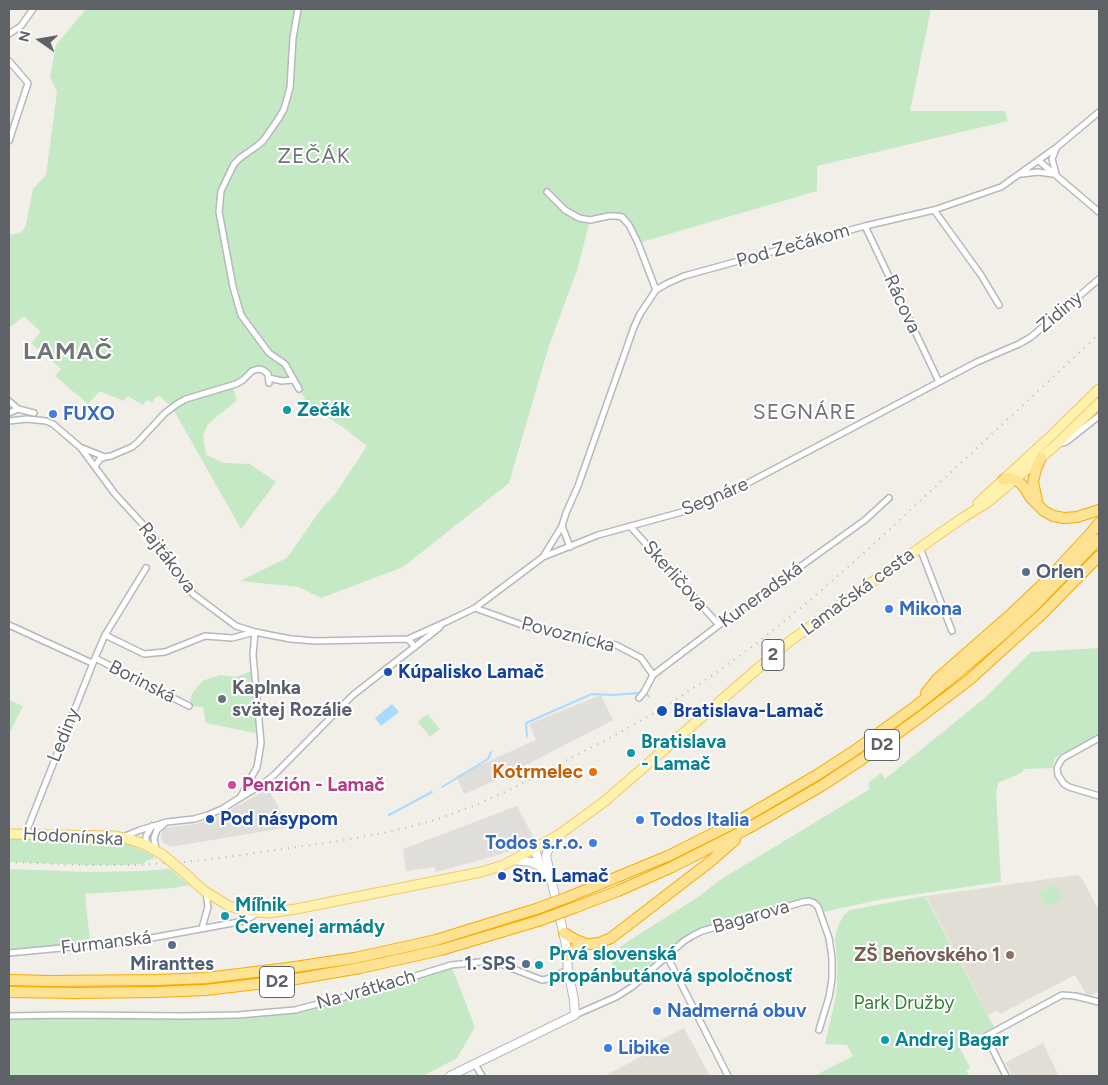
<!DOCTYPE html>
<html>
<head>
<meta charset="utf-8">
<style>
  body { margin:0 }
  #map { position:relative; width:1108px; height:1085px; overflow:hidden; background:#f1efe8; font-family:Figtree,sans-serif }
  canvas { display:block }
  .frame { position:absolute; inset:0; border:10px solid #5f6368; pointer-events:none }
  .north { position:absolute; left:15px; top:15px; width:50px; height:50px; -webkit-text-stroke:4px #fff; paint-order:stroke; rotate:283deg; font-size:14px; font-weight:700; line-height:20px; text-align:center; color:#5f6368 }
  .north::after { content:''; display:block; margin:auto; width:18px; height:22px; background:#5f6368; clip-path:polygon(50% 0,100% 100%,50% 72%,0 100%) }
</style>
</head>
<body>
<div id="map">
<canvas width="1108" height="1085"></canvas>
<div class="frame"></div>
<div class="north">N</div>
</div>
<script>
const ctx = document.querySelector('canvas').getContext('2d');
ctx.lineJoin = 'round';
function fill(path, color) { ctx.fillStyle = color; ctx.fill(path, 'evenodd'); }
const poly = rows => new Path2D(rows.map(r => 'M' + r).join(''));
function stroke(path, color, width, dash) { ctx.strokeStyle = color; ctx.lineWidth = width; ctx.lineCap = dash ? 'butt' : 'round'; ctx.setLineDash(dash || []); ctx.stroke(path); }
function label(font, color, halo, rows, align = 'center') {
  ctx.font = font + ' Figtree,sans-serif'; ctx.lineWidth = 4; ctx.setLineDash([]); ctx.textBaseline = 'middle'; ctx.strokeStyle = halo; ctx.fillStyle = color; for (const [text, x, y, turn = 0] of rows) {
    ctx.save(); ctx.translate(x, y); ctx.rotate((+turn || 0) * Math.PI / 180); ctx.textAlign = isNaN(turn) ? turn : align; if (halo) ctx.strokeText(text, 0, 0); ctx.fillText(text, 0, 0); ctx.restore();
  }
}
fill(poly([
  [601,695,613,720,497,780,464,794,456,776,536,740,529,724],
  [268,789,290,827,170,847,164,843,161,839,162,830,165,828,195,824,213,819,241,804],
  [517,806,534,838,520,848,491,857,436,872,434,867,406,871,403,849]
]), '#e0deda');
fill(poly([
  [1077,875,1081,877,1099,910,1099,991,1092,995,1087,996,1075,975,1000,1014,998,1010,988,1015,926,896],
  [684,1028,710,1076,604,1076,660,1047,657,1042],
  [1043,1043,1059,1076,1012,1076,1005,1063]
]), '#e1ded6');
fill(poly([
  [86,9,931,9,910,111,1005,111,1008,121,817,166,817,191,638,243,622,217,590,220,578,267,548,349,509,483,403,567,321,598,299,587,240,581,287,558,319,512,336,493,367,446,344,428,308,404,293,380,269,378,261,369,232,385,237,400,208,424,203,435,206,455,224,463,250,464,276,482,241,529,172,407,158,395,152,402,147,400,143,405,128,396,124,401,100,391,88,404,55,376,61,369,31,343,41,332,24,316,9,328,9,235,21,233,26,225,33,189,46,175,57,92,50,76,56,45],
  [1099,648,1099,734,1055,758,1052,768,1023,769,1023,772,998,783,996,794,1001,882,883,899,823,912,820,904,817,901,812,899,804,898,697,930,687,935,677,942,637,978,614,971,610,953,701,895,720,880,870,789,868,783,881,773,885,779,986,697,1031,652],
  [254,670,260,734,206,723,203,707,189,706,192,694,202,681,220,675,236,677],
  [9,700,23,706,11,730,9,729],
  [427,714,440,729,430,737,418,722],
  [9,834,129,839,136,848,147,852,155,857,142,864,127,865,89,865,9,862],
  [9,869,89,872,142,871,170,869,189,885,174,888,85,894,90,942,9,950],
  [1054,885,1062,899,1047,907,1039,893],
  [925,896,994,1027,959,1046,970,1068,966,1070,969,1076,814,1076,853,1056,847,1045,825,1044,836,996,837,981,837,959,835,939,837,929,843,916,850,910],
  [451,965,475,1027,457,1058,423,1076,9,1076,9,1016,184,1016,295,1010]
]), '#c5e8c5');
fill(poly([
  [392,704,399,712,381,726,375,718]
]), '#aadaff');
stroke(poly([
  [647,694,649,697],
  [527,736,526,723,592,694,613,695,639,693],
  [442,787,488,759,491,752],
  [389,815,432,792]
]), '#aadaff', 2);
const street = poly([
  [298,9,293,38,290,88,284,109,279,118,263,141,257,146,240,158,234,164,221,191,219,212,233,287,241,315,269,353,285,364,299,389],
  [9,34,21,26,33,9],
  [9,61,28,83,9,141],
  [1056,149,1052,159,1056,174],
  [1039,161,1099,212],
  [1022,174,1038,172,1053,174],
  [547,192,565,210,579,218,590,220,609,216,616,216,622,217,629,225,638,243,656,290],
  [934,210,981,275,999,305],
  [865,226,939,382],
  [269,378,282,381,293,380],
  [9,401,18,409],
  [9,413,18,409,34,413],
  [9,421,27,419,46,421,53,424,81,448,115,494,149,531,164,551,180,578,193,594,236,626,255,632,275,636,291,639,315,641,408,639,415,647],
  [1059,444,1066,442,1099,416],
  [82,448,105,457],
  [95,466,100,459,105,457,111,456,132,447,138,442,165,413,177,404,186,399,236,384,243,380,252,371,258,369,263,370,268,374,269,383],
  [562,526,570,547],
  [630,526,719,625],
  [920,548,952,631],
  [543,557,562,526,566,513,578,486,634,327,640,314,656,290,666,284,684,276,865,226,934,210,1001,187,1057,147,1099,112],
  [475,608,525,626,616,645,641,658,653,675],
  [9,625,92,663],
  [105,635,144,654,165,652,205,636,232,638,255,632,253,655,261,743,257,767,240,798],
  [408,639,446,622,475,608,543,557,598,535,682,512,707,503,731,492,939,382,977,362,1019,344,1031,337,1099,279],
  [95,658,189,706],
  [639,698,644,692,653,675,719,625,865,520,889,498],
  [1099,738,1063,758,1060,762,1057,768,1058,775,1064,784,1069,787,1099,796],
  [25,835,95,658,105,635,146,568],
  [123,837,140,830,167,822,194,819,208,815,222,809,264,783,274,775,353,695,440,627],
  [146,845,146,836,152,826],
  [156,850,154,838,157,830,164,824],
  [202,928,208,907,206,892],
  [9,953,135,941,244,921,253,916,258,912],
  [667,956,728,1076],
  [575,1015,616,997,632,987,684,941,692,936,702,931,803,902,809,901,814,903,818,907,829,938,832,958,832,979,829,997,819,1030],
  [9,1016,66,1015,184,1016,238,1015,295,1010,367,991,451,965,490,961,498,963,542,980,547,979,568,970],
  [475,1064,482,1076],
  [1006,1076,986,1036,1062,995,1075,996,1099,1002]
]);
const secondary = poly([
  [537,847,536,853,540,866,549,879],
  [513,860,531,862,540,866],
  [450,1076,575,1015,574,1000,568,970,566,945,546,856,552,839]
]);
const primary = poly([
  [978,503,1053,434,1099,389],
  [9,834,114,836,129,839,146,845,163,855],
  [186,874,194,882,206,892,229,906,248,911,269,913,296,909,481,872,504,865,560,834,605,801,786,644,935,537,964,517,988,502,1057,444,1099,403]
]);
const highway = poly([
  [1003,480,1009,478,1018,481,1024,487,1030,497,1044,511,1053,516,1064,518,1077,517,1099,510],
  [1037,500,1033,482,1036,469,1041,458],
  [926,693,937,679,1009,616,1050,577,1089,535,1099,523],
  [571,896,668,856,740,820,817,775,854,751,916,706,960,671,1000,637,1033,607,1099,539],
  [576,907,618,891,672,867,747,829,823,785,861,760,923,715,969,680,1042,614,1099,556],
  [564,933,574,939,586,944],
  [567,956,574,949,580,945,599,943,611,938,711,861,735,840],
  [9,980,49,981,158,980,206,978,288,968,355,958,436,940,536,909],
  [9,992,76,993,157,992,206,990,290,980,360,968,441,950,538,921]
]);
stroke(street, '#b5b8bc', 8);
stroke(secondary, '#b6babf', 10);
stroke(primary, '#f2c960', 11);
stroke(highway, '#f9ab00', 12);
stroke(street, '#fff', 5);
stroke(secondary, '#fff', 8);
stroke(primary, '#fff2af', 9);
stroke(highway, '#fde293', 10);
stroke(poly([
  [9,862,86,865,135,865,183,862,213,859,339,841,389,832,435,820,476,805,513,788,619,733,661,709,716,673,757,643,808,602,873,545,1099,334]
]), '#b6b7b8', 2, [1, 6]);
const primaryBridge = poly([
  [163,855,186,874]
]);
const highwayBridge = poly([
  [536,909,571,896],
  [538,921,576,907]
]);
stroke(primaryBridge, '#f2c960', 11, []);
stroke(highwayBridge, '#f9ab00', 12, []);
stroke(primaryBridge, '#fff2af', 9);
stroke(highwayBridge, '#fde293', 10);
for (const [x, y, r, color] of [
  [287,410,5,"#0f9aa8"],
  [53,414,5,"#3f7fe0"],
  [1026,572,5,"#5c6f8a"],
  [889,609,5,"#3f7fe0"],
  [388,672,5,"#1a4fb4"],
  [222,699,5,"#6b7280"],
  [662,711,6,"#1a4fb4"],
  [631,753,5,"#0f9aa8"],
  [593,772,5,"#e8710a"],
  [232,785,5,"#d1479c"],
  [210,819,5,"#1a4fb4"],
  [640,820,5,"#3f7fe0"],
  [593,843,5,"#3f7fe0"],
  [502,876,5,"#1a4fb4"],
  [225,916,5,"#0f9aa8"],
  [172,945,5,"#5c6f8a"],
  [1010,955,5,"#8d6e63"],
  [526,964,5,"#5c6f8a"],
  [539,965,5,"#0f9aa8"],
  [657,1011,5,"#3f7fe0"],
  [885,1040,5,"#0f9aa8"],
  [608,1048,5,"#3f7fe0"]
]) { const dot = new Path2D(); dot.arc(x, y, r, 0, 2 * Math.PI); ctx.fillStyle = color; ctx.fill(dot); stroke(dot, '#fff', 2); }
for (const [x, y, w] of [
  [773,655,22],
  [882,745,35],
  [277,982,35]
]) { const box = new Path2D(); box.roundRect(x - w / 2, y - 15.5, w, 31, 4); ctx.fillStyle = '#fff'; ctx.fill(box); stroke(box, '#5f6368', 1); }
label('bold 18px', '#5f6368', null, [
  ["2",773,655],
  ["D2",882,745],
  ["D2",277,982]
]);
label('19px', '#5f6368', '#fff', [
  ["Pod Zečákom",793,246,-16],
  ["Rácova",902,304,65],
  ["Zidiny",1060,312,-40],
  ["Segnáre",715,497,-23],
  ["Rajtákova",167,558,53],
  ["Skerličova",675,576,48],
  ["Lamačská cesta",858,592,-36],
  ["Kuneradská",761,595,-36],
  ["Povoznícka",568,635,14],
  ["Borinská",142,682,27],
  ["Lediny",64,735,-68],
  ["Hodonínska",73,837,3],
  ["Bagarova",751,917,-16],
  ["Furmanská",106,943,-7],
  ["Na vrátkach",366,990,-16]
]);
label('bold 19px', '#0d838f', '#fff', [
  ["Zečák",297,410],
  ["Bratislava",641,742],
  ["- Lamač",641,764],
  ["Míľnik",235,905],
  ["Červenej armády",235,927],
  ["Prvá slovenská",549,954],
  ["propánbutánová spoločnosť",549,976],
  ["Andrej Bagar",895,1040]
], 'left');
label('bold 19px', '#366cbe', '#fff', [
  ["FUXO",63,414],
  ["Mikona",899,609],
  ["Todos Italia",650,820],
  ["Todos s.r.o.",583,843,"right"],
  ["Nadmerná obuv",667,1011],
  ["Libike",618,1048]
], 'left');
label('bold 19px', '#4e5e75', '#fff', [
  ["Orlen",1036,572],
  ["Miranttes",172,964,"center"],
  ["1. SPS",516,964,"right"]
], 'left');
label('bold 19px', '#164399', '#fff', [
  ["Kúpalisko Lamač",398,672],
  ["Bratislava-Lamač",673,711],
  ["Pod násypom",220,819],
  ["Stn. Lamač",512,876]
], 'left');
label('bold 19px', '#5b616d', '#fff', [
  ["Kaplnka",232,688],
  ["svätej Rozálie",232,710]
], 'left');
label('bold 19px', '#c56008', '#fff', [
  ["Kotrmelec",583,772]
], 'right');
label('bold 19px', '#b23c85', '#fff', [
  ["Penzión - Lamač",242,785]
], 'left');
label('bold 19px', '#785e54', '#fff', [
  ["ZŠ Beňovského 1",1000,955]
], 'right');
label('19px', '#348238', '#fff', [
  ["Park Družby",904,1003]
]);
ctx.letterSpacing = '1px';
label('21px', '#70757a', '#fff', [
  ["ZEČÁK",314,157],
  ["SEGNÁRE",805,413]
]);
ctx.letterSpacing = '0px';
ctx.letterSpacing = '1px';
label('bold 24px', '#70757a', '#fff', [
  ["LAMAČ",68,352]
]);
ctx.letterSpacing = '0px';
</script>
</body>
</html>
